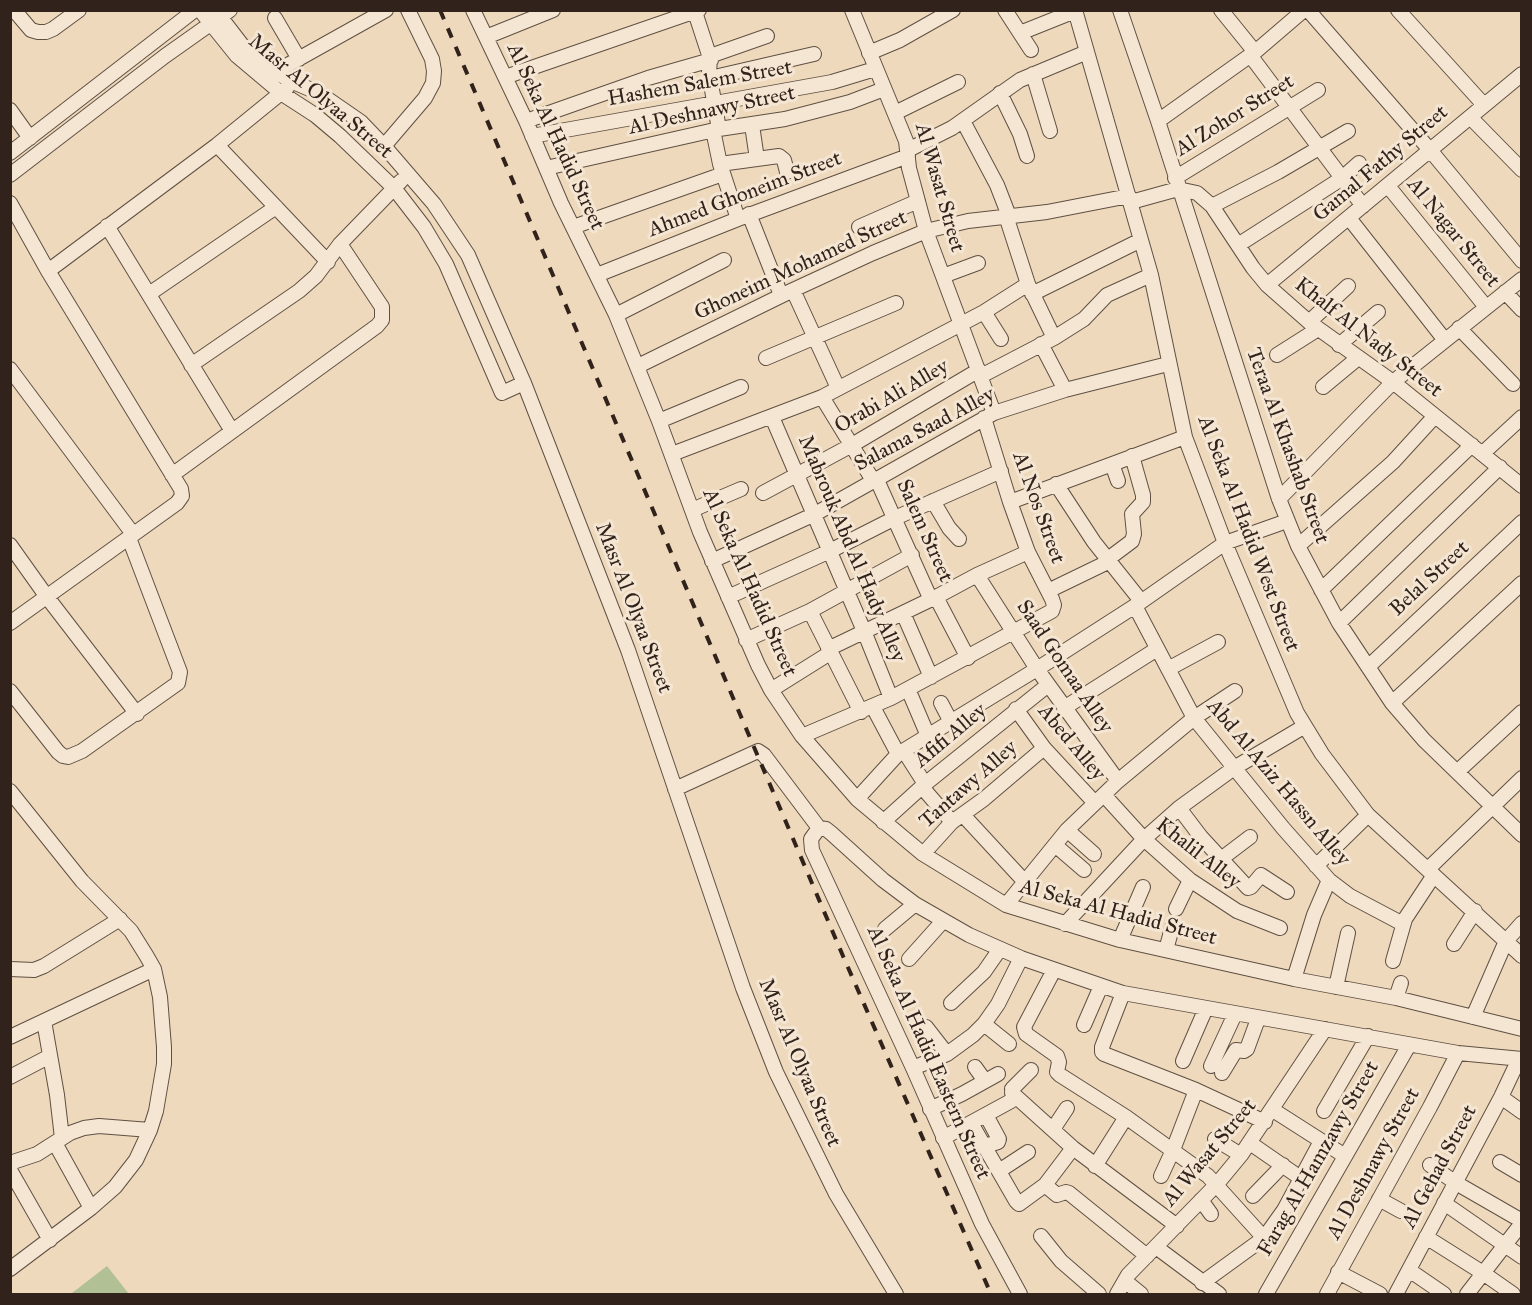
<!DOCTYPE html>
<html>
<head>
<meta charset="utf-8">
<style>
  body { margin:0 }
  #map { position:relative; width:1532px; height:1305px; overflow:hidden; background:#eed9bc; font-family:"IM FELL Great Primer",serif }
  canvas { display:block }
  .frame { position:absolute; inset:0; border:12px solid #31221b; pointer-events:none }
</style>
</head>
<body>
<div id="map">
<canvas width="1532" height="1305"></canvas>
<div class="frame"></div>
</div>
<script>
const ctx = document.querySelector('canvas').getContext('2d');
ctx.lineJoin = 'round';
function fill(path, color) { ctx.fillStyle = color; ctx.fill(path, 'evenodd'); }
const poly = rows => new Path2D(rows.map(r => 'M' + r).join(''));
function stroke(path, color, width, dash) { ctx.strokeStyle = color; ctx.lineWidth = width; ctx.lineCap = dash ? 'butt' : 'round'; ctx.setLineDash(dash || []); ctx.stroke(path); }
function label(font, color, halo, rows, align = 'center') {
  ctx.font = font + ' "IM FELL Great Primer",serif'; ctx.lineWidth = 6; ctx.setLineDash([]); ctx.textBaseline = 'middle'; ctx.strokeStyle = halo; ctx.fillStyle = color; for (const [text, x, y, turn = 0] of rows) {
    ctx.save(); ctx.translate(x, y); ctx.rotate((+turn || 0) * Math.PI / 180); ctx.textAlign = isNaN(turn) ? turn : align; if (halo) ctx.strokeText(text, 0, 0); ctx.fillText(text, 0, 0); ctx.restore();
  }
}
fill(poly([
  [107,1266,129,1294,72,1294,72,1293]
]), '#b2c096');
const minor = poly([
  [14,10,31,30,38,32,46,32,53,29,79,10],
  [200,10,237,56,281,93,315,115,340,136,394,188,424,227,446,264,502,393,524,383],
  [215,10,242,45,263,65,293,82,319,93,361,122,384,146,434,204,468,255,524,383,628,650,743,988,776,1072,836,1194,896,1294],
  [473,10,526,121,561,203,616,315,659,421,700,532,758,665,771,690,802,736,857,799,923,854,1006,905,1120,940,1294,979,1396,998,1522,1029],
  [852,10,906,141,909,168,926,231,994,413],
  [1005,10,1031,50],
  [1075,10,1151,275,1185,437,1225,543,1297,713,1322,754,1368,815,1522,956],
  [1120,10,1158,121,1279,499,1298,546,1339,623,1392,703,1424,740,1522,835],
  [1221,10,1255,52],
  [1308,10,1430,150,1522,261],
  [1398,10,1484,105],
  [695,12,710,58,709,73,719,129],
  [275,18,299,59],
  [1020,33,1075,11],
  [486,37,553,10],
  [869,53,900,40,953,10],
  [1250,55,1363,206],
  [710,56,767,36],
  [275,72,386,10],
  [1033,74,1050,131],
  [505,77,699,10],
  [710,78,814,54],
  [1000,93,1020,134,1027,156],
  [10,110,30,138],
  [895,113,958,82],
  [1470,117,1522,170],
  [526,121,648,78,711,60],
  [963,121,997,185,1009,216],
  [1158,121,1255,52,1304,10],
  [752,125,757,159],
  [713,130,720,164,738,219],
  [532,136,832,82,875,69],
  [217,145,328,262],
  [384,146,425,98,433,83,434,71,432,59,408,10],
  [908,150,952,128,1020,80,1087,52],
  [10,153,195,10],
  [720,164,779,156,784,160,787,172],
  [546,168,719,129,785,119,850,102,884,89],
  [10,175,165,56,230,10],
  [1175,178,1318,90],
  [1388,186,1486,307],
  [1131,202,1178,189,1197,193,1212,206,1253,268,1267,285,1309,322,1393,382,1522,486],
  [10,203,48,271,181,489,182,496,177,503,10,623],
  [1212,206,1278,172,1348,131],
  [749,214,781,295],
  [1006,216,1028,284,1054,338],
  [1349,218,1444,339],
  [107,226,232,431],
  [573,227,723,174],
  [859,227,918,201],
  [1238,245,1341,179,1359,163],
  [48,271,217,145,287,88],
  [597,275,738,219,908,156],
  [943,276,978,263],
  [1267,285,1522,74],
  [793,290,838,388],
  [1505,292,1522,310],
  [149,294,276,207],
  [1032,294,1141,240],
  [984,312,1001,339],
  [616,315,724,260],
  [1309,322,1348,286],
  [1459,328,1513,384],
  [1041,344,1065,390],
  [1339,345,1378,312],
  [1277,355,1318,329],
  [766,358,896,303],
  [191,365,299,291,316,276,340,244,401,181],
  [638,366,793,290,873,253,926,231,968,221,1047,212,1129,196],
  [10,369,133,534],
  [981,376,1054,338,1084,319,1107,295,1151,275],
  [1323,387,1358,358],
  [822,397,874,482],
  [772,417,864,631,891,698],
  [659,421,741,387],
  [1483,453,1522,417],
  [672,454,822,397,984,312,1028,284],
  [1112,464,1118,481],
  [172,475,377,326,382,320,382,307,340,244],
  [877,480,931,600],
  [1056,484,1094,542,1141,601],
  [763,493,852,445,979,370],
  [1279,499,1393,382,1522,279],
  [933,501,949,528,959,539],
  [1010,502,1185,437],
  [692,510,741,489],
  [10,545,47,597,137,714],
  [1298,546,1393,462,1435,416],
  [1108,559,1132,541,1134,534,1132,514,1143,502,1143,495,1132,456],
  [712,561,815,514,994,413,1065,390,1168,364],
  [977,575,1037,669,1118,781],
  [1321,590,1472,445],
  [1048,591,1110,561],
  [728,597,830,551,895,518,1001,471],
  [936,597,968,658],
  [1135,606,1194,718,1283,828,1329,880,1350,896,1403,924],
  [810,611,861,712],
  [903,613,931,677],
  [1339,623,1500,467],
  [746,640,810,611,912,555],
  [828,649,936,597,977,575,1028,552],
  [1368,667,1522,522],
  [1168,669,1218,642],
  [908,689,928,736],
  [771,690,830,653],
  [10,691,58,752,63,756,68,757,82,751,178,683,180,672,129,538],
  [941,703,951,722],
  [1392,703,1522,583],
  [873,707,898,754],
  [1064,708,1157,649],
  [1016,709,1044,748,1095,803],
  [802,736,891,698,1052,611,1054,605,1052,599,1028,552,1010,502,984,418],
  [904,751,925,784],
  [1457,772,1522,712],
  [922,787,952,822],
  [675,789,758,751,764,755,819,828],
  [10,791,82,881,131,931,146,955,154,969,160,997,164,1047,164,1064,156,1111,150,1130,136,1160,115,1187,91,1208,10,1269],
  [1104,795,1144,839,1190,880,1237,911,1280,928],
  [857,799,898,754,1037,669,1135,606,1225,543,1287,521],
  [1179,808,1201,837,1248,888,1251,887,1261,875,1287,892],
  [963,815,1025,882],
  [883,822,925,784,1048,685],
  [819,828,826,829,831,833,883,880,915,904,969,935,1021,958,1123,993,1458,1053,1522,1059],
  [819,828,811,839,812,850,913,1068,982,1224,1020,1294],
  [1067,830,1094,854],
  [1055,845,1084,870],
  [923,854,952,822,984,799,1044,748],
  [1221,859,1250,837],
  [1316,866,1368,815],
  [1428,869,1522,778],
  [1006,905,1067,830,1118,781,1194,718,1235,691],
  [1176,909,1190,880],
  [1065,924,1144,839,1179,808,1234,768,1305,726],
  [885,929,915,904],
  [1120,940,1143,887],
  [1454,944,1475,911],
  [1166,950,1172,928],
  [909,959,943,921],
  [1393,961,1405,919,1434,875],
  [10,969,34,970,44,966,120,919],
  [1054,970,1024,1027,1026,1034,1057,1056,1059,1062,1057,1072,1060,1075,1126,1117,1208,1176,1264,1238],
  [1294,979,1314,915,1329,880],
  [1336,987,1348,933],
  [1123,993,1102,1047,1102,1052,1104,1054,1196,1090,1265,1122],
  [1396,998,1401,983],
  [951,1003,984,972,1000,949],
  [1473,1017,1506,941,1522,923],
  [44,1021,57,1095,62,1138],
  [984,1024,1009,1044],
  [1084,1025,1101,986],
  [926,1027,947,1054],
  [10,1037,154,969],
  [1183,1061,1206,1008],
  [1211,1066,1235,1014],
  [975,1067,985,1081],
  [913,1068,947,1054,973,1035,984,1024,998,1004,1021,958],
  [1222,1073,1236,1050,1244,1051,1247,1049,1258,1019],
  [10,1077,50,1056],
  [1012,1093,1073,1148,1177,1226],
  [1501,1097,1522,1112],
  [930,1109,962,1094,998,1074],
  [1273,1110,1345,1156],
  [1324,1111,1368,1036],
  [971,1123,1016,1201,1019,1204,1045,1185,1073,1148],
  [1053,1129,1067,1108],
  [943,1138,1011,1101,1013,1096,1012,1089,1031,1070],
  [1215,1139,1241,1155],
  [55,1143,91,1208],
  [1250,1143,1302,1179],
  [985,1146,998,1142,999,1139,986,1115],
  [1500,1162,1522,1175],
  [10,1163,37,1154,70,1133,84,1128,99,1126,150,1130],
  [1430,1165,1456,1183,1522,1221],
  [1095,1166,1126,1117],
  [10,1170,50,1240],
  [999,1171,1028,1152],
  [1161,1176,1173,1150,1196,1090],
  [1045,1185,1057,1195,1066,1192,1069,1193,1147,1256],
  [1253,1196,1283,1165],
  [1379,1199,1401,1211],
  [1201,1200,1211,1214],
  [1444,1203,1522,1257],
  [1041,1236,1061,1261,1099,1294],
  [1426,1237,1483,1273,1513,1294],
  [1156,1247,1219,1294],
  [1409,1270,1444,1294],
  [1338,1272,1380,1294],
  [1125,1281,1141,1294],
  [1202,1283,1264,1238,1284,1210,1321,1141],
  [1117,1294,1128,1275,1217,1184,1241,1155,1325,1029],
  [1266,1294,1409,1045],
  [1327,1294,1430,1107,1458,1053],
  [1396,1294,1501,1097,1519,1059],
  [1467,1294,1522,1223]
]);
stroke(minor, '#605043', 16);
stroke(minor, '#f4e6d3', 14);
stroke(poly([
  [440,10,843,956,991,1294]
]), '#31221b', 4, [10, 10]);
label('21px', '#31221b', '#f4e6d3', [
  ["Hashem Salem Street",700,84,-10],
  ["Masr Al Olyaa Street",320,97,40],
  ["Al Deshnawy Street",712,111,-12],
  ["Al Zohor Street",1235,116,-32],
  ["Al Seka Al Hadid Street",555,137,65],
  ["Gamal Fathy Street",1381,164,-40],
  ["Al Wasat Street",939,188,74],
  ["Ahmed Ghoneim Street",745,195,-21],
  ["Al Nagar Street",1453,233,51],
  ["Ghoneim Mohamed Street",801,266,-25],
  ["Khalf Al Nady Street",1368,338,38],
  ["Orabi Ali Alley",892,397,-30],
  ["Salama Saad Alley",925,430,-28],
  ["Teraa Al Khashab Street",1287,446,70],
  ["Al Nos Street",1038,508,70],
  ["Salem Street",924,531,66],
  ["Al Seka Al Hadid West Street",1248,534,69],
  ["Mabrouk Abd Al Hady Alley",851,549,67],
  ["Belal Street",1430,579,-43],
  ["Al Seka Al Hadid Street",749,583,66],
  ["Masr Al Olyaa Street",633,608,69],
  ["Saad Gomaa Alley",1064,667,56],
  ["Afifi Alley",951,736,-40],
  ["Abed Alley",1071,743,50],
  ["Abd Al Aziz Hassn Alley",1278,783,50],
  ["Tantawy Alley",969,785,-41],
  ["Khalil Alley",1198,854,38],
  ["Al Seka Al Hadid Street",1118,913,15],
  ["Al Seka Al Hadid Eastern Street",928,1053,66],
  ["Masr Al Olyaa Street",799,1063,67],
  ["Al Wasat Street",1210,1153,-50],
  ["Farag Al Hamzawy Street",1319,1159,-60],
  ["Al Deshnawy Street",1374,1164,-61],
  ["Al Gehad Street",1440,1167,-62]
]);
</script>
</body>
</html>
